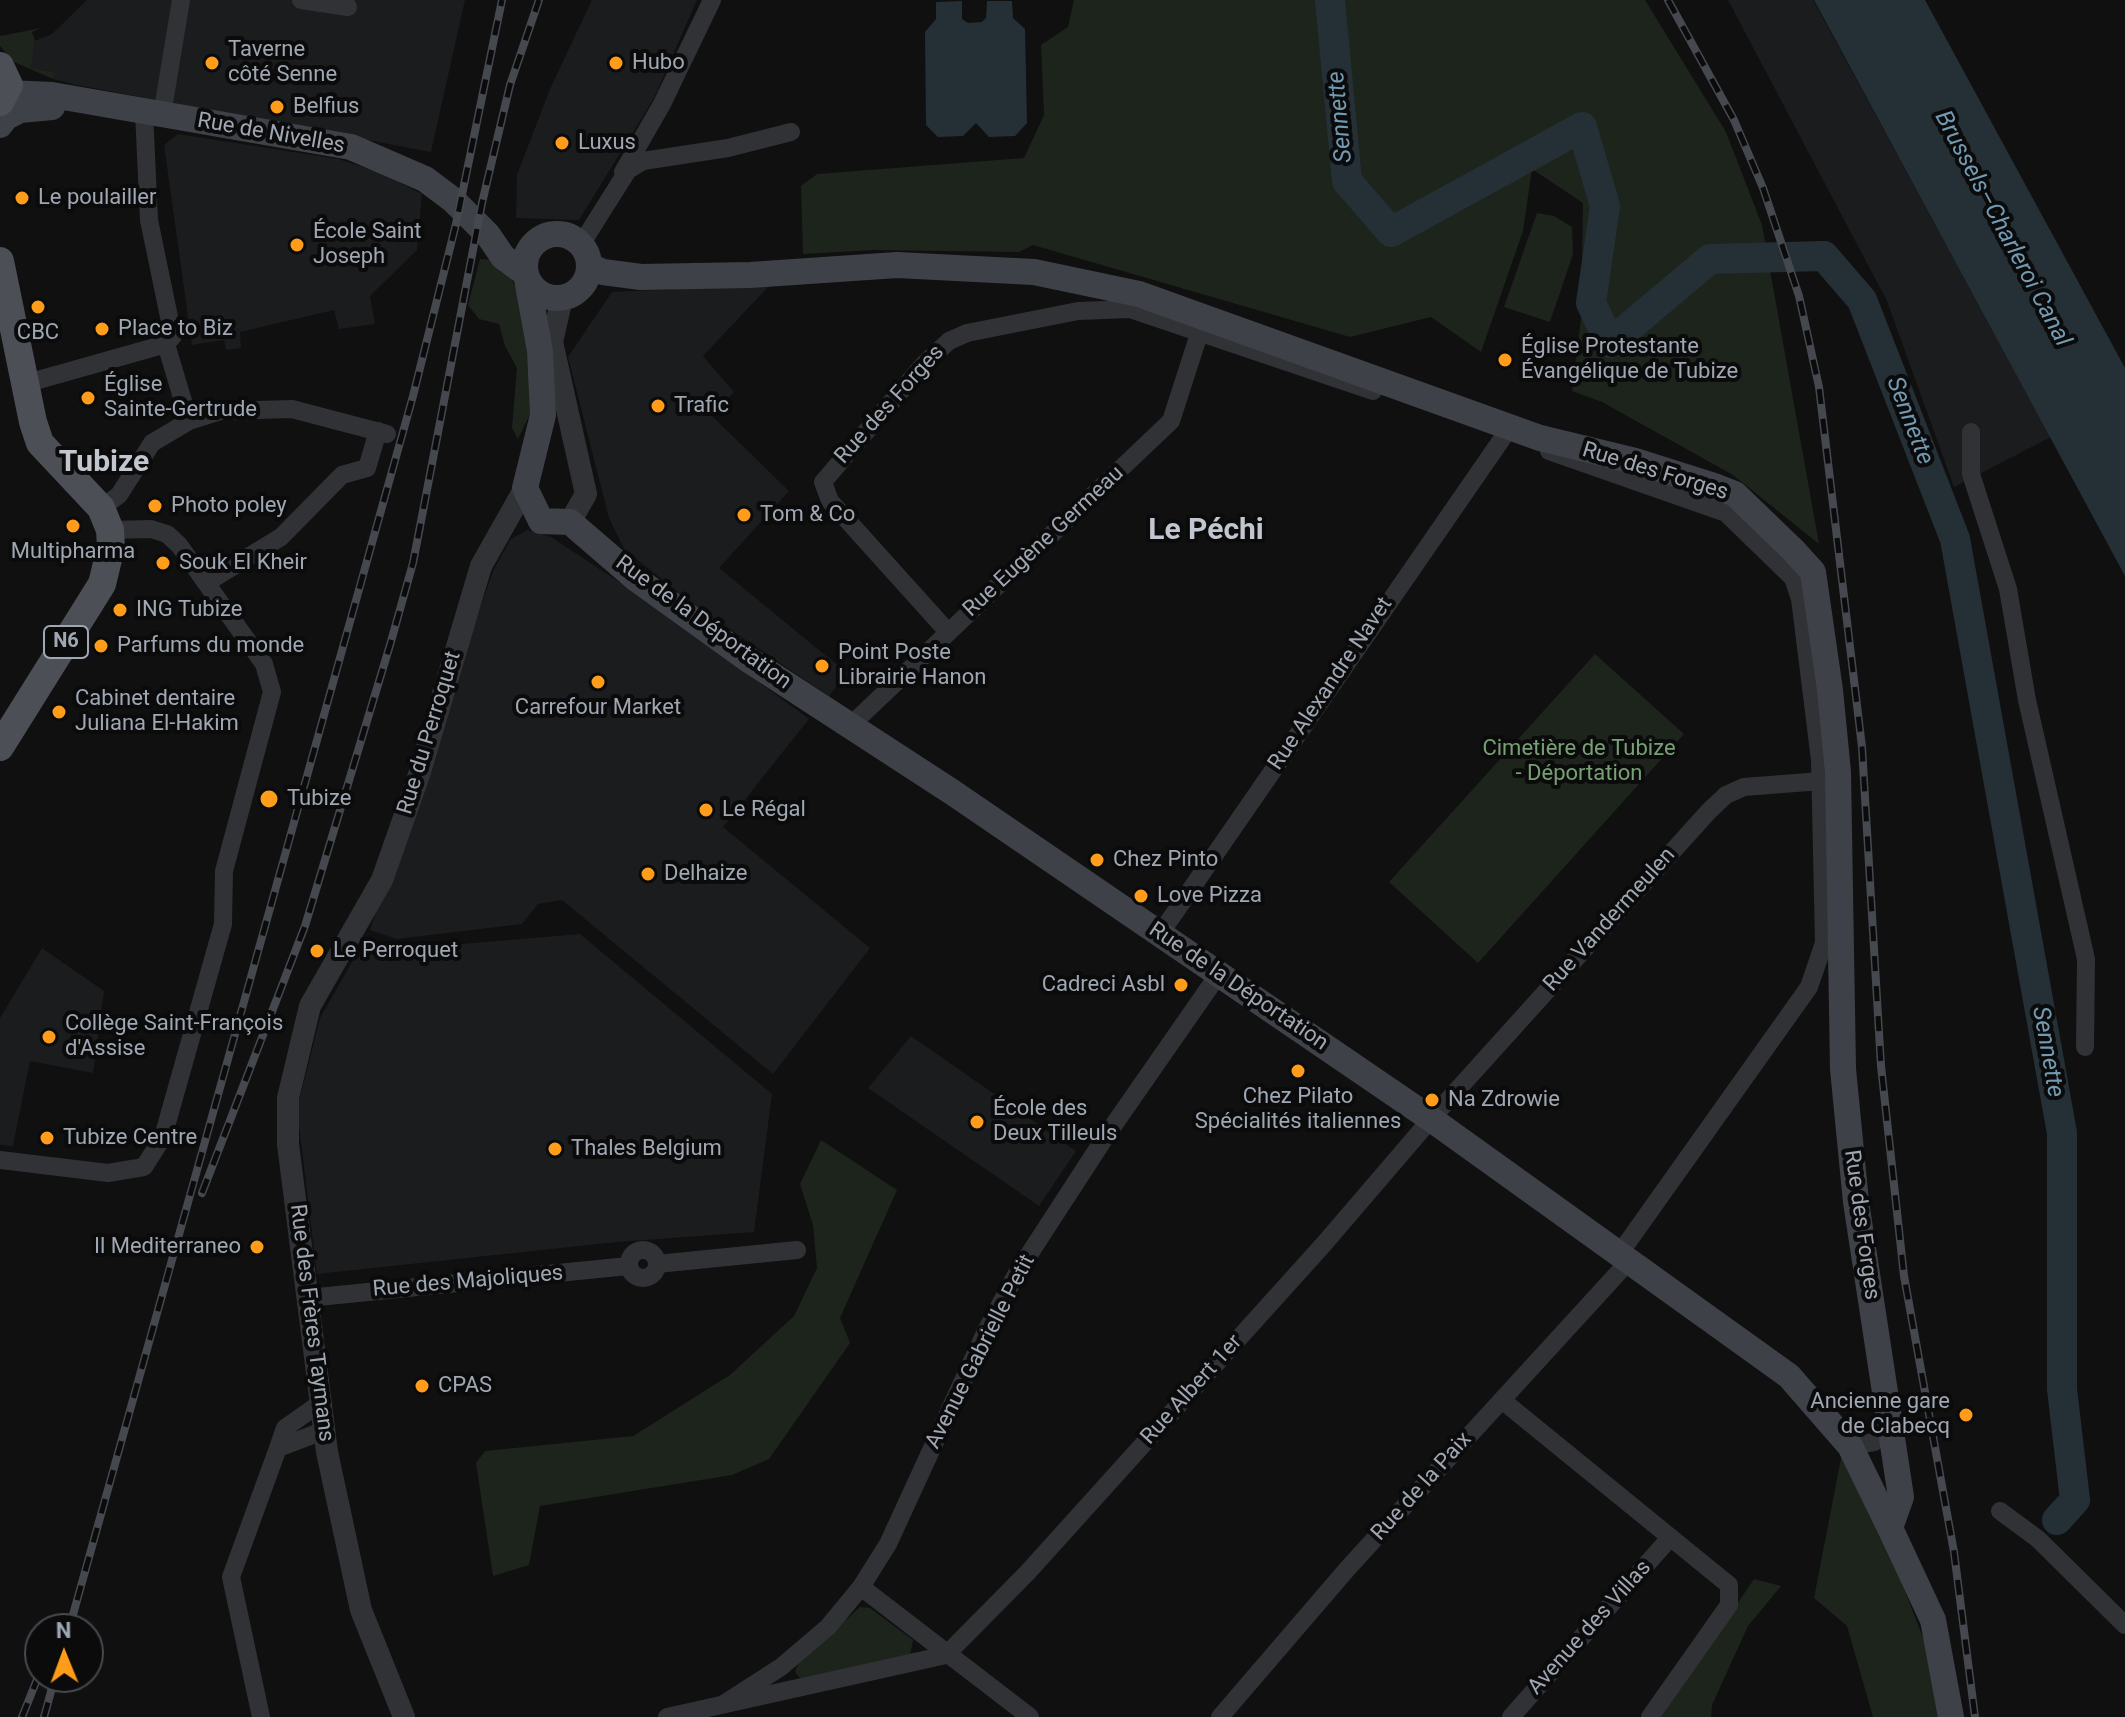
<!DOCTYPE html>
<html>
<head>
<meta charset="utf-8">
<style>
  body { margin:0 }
  #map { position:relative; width:2125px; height:1717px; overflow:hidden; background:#101011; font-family:Roboto,sans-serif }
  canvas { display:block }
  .north { position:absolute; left:24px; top:1613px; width:80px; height:80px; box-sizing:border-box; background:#0b0b0c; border:2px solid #46494f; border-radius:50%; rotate:359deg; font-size:22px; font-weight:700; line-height:32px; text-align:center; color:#9fa7b3 }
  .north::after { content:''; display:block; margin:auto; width:28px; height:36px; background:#ff9c1a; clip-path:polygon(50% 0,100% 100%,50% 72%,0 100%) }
</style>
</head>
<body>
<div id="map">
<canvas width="2125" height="1717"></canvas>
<div class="north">N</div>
</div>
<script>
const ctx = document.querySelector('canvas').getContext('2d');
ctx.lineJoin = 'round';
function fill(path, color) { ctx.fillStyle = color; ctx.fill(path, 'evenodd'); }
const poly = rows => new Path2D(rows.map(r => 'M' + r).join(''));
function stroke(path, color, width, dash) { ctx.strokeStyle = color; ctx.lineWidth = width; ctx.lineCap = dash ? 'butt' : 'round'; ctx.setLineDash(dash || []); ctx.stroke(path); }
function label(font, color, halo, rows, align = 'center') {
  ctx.font = font + ' Roboto,sans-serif'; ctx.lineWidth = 8; ctx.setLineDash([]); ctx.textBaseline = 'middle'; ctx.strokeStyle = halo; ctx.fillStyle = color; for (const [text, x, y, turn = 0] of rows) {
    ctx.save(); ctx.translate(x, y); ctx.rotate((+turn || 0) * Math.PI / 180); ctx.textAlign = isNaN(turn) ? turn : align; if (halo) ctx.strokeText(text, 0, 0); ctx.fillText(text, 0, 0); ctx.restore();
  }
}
fill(poly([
  [87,0,465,0,431,152,77,85,53,79,54,72,31,68,35,41,52,34],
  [592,0,697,0,654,98,579,220,516,218,517,175,550,89],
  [1728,0,1813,0,2051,437,1954,487,1887,301],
  [178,134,338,159,379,172,422,194,417,250,370,296,375,324,339,329,334,310,240,332,241,348,226,350,224,340,192,345,164,145],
  [770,285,703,356,734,392,712,416,789,491,719,568,847,673,829,696,694,605,624,549,609,518,568,357,612,292],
  [527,530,551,537,648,601,809,719,723,827,870,948,773,1074,562,900,538,904,522,924,397,939,370,930,493,571,510,540],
  [580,934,772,1094,754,1232,617,1242,317,1274,297,1109,320,1018,357,953],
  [42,948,104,991,93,1073,30,1061,13,1146,0,1145,0,1018],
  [911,1036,1076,1151,1039,1206,868,1088]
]), '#1b1c1e');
fill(poly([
  [1074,0,1645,0,1726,132,1762,225,1819,544,1733,475,1602,402,1572,391,1581,319,1583,203,1532,169,1523,231,1481,352,1431,317,1350,337,1033,245,1019,252,874,250,803,254,801,186,817,174,1024,158,1044,115,1041,45,1068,27],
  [41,28,32,32,35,41,31,68,54,72,53,79,14,62,0,46,0,36],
  [1537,213,1554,216,1572,227,1573,254,1550,322,1504,307],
  [480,259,494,260,511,277,520,296,534,406,518,439,512,428,517,368,505,346,499,324,479,319,468,305],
  [1595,654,1684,734,1478,963,1389,882],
  [821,1140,897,1190,840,1318,850,1343,769,1459,732,1475,540,1506,529,1565,493,1576,476,1463,485,1451,633,1436,730,1375,794,1316,817,1268,813,1225,800,1184],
  [1842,1453,1903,1586,1929,1653,1940,1717,1873,1717,1847,1626,1814,1598],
  [1754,1579,1781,1586,1748,1626,1712,1705,1711,1717,1661,1717],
  [860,1607,870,1608,913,1640,910,1656,801,1679,795,1672,798,1664]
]), '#1c241c');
fill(poly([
  [1814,0,1925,0,2125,368,2125,576],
  [962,1,962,19,968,23,982,22,986,18,987,1,1012,1,1013,18,1025,29,1027,123,1015,136,989,137,976,123,963,136,938,137,926,125,925,32,936,19,936,2]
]), '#253036');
stroke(poly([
  [1330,0,1347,181,1391,232,1582,127,1605,206,1591,303,1610,343,1710,259,1824,256,1862,300,1955,539,2062,1133,2062,1389,2075,1500,2057,1520]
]), '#253036', 30);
stroke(poly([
  [301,0,348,7],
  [144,112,149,220,173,336,166,344],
  [162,115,181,0],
  [623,172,662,104,712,0],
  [582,243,628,170,643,161,728,148,791,132],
  [24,384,166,344],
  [189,421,221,411,292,409,387,434],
  [1971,432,1971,474,2008,589,2027,700,2086,959,2085,1047],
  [1549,451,1726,513,1793,578,1800,599,1820,760,1824,943,1809,987,1620,1253],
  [101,508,119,495,152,443,189,421,166,344],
  [206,583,281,537,342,475,367,468,378,431],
  [948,632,830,501,823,482,924,364,949,341,967,333,1078,311,1130,309,1373,391],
  [851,725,1171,421,1199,334],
  [1160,934,1504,436],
  [0,1160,108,1173,144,1167,163,1137,223,924,224,871,272,692,264,664,179,545,167,534,151,529,110,530],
  '629 1264a14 14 0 1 1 28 0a14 14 0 1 1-28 0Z',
  [657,1264,797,1250],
  [308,1298,628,1266],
  [1503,1401,1729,1585,1729,1605,1650,1717],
  [319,1404,285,1428,278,1448,323,1431],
  [1850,1446,1874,1442,1892,1430],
  [2000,1511,2038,1539,2125,1625],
  [861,1587,1030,1717],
  [946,1655,1028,1572,1323,1245,1431,1119,1709,811,1726,795,1744,787,1821,781],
  [722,1705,781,1667,828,1627,861,1587,888,1544,985,1333,1017,1273,1106,1136,1218,975],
  [261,1717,231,1577,278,1448],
  [667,1717,946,1655],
  [1220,1717,1348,1568,1629,1261],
  [1511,1717,1669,1539]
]), '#303236', 18);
stroke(poly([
  [562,298,552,342,586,494,570,522],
  [404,1717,361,1610,327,1452,288,1144,288,1098,310,1006,382,880,419,775,481,566,525,488]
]), '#303236', 22);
stroke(poly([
  [7,93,52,95,351,147,425,179,453,200,488,235,503,257,525,273],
  [0,125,6,117,20,110,52,107],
  '525 266a32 32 0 1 1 64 0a32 32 0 1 1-64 0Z',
  [590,266,603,272,641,277,750,275,897,265,1034,272,1139,294,1540,438,1635,461,1717,487,1735,494,1793,550,1813,572,1830,690,1838,772,1843,1069,1856,1202,1901,1497,1890,1528],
  [527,279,540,351,543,415,525,488,541,521,570,522,635,578,746,658,952,792,1431,1119,1789,1376,1850,1446,1890,1528,1933,1620,1951,1717]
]), '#3e4147', 26);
stroke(poly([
  [0,66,9,85,0,102],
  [0,261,33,422,40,443,101,508,110,530,111,547,102,584,0,747]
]), '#4c4f56', 28);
const rail = poly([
  [1668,0,1734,120,1763,188,1799,296,1819,387,1862,747,1881,1066,1904,1276,1954,1552,1975,1717],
  [202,1193,305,926,390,645,413,563,482,203,510,85,539,0],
  [69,1629,413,396,456,224,502,0],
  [22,1717,40,1672],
  [44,1717,55,1677]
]);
stroke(rail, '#45484e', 8);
stroke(rail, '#0b0b0c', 5, [15]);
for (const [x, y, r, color] of [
  [212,63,8,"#ff9c1a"],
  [616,63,8,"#ff9c1a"],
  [277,107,8,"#ff9c1a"],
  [562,143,8,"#ff9c1a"],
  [22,198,8,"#ff9c1a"],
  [297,245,8,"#ff9c1a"],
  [38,307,8,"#ff9c1a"],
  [102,329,8,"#ff9c1a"],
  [1505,360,8,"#ff9c1a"],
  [88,398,8,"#ff9c1a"],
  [658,406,8,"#ff9c1a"],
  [155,506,8,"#ff9c1a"],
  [744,515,8,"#ff9c1a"],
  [73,526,8,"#ff9c1a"],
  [163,563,8,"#ff9c1a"],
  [120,610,8,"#ff9c1a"],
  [101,646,8,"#ff9c1a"],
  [822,666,8,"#ff9c1a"],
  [598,682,8,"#ff9c1a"],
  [59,712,8,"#ff9c1a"],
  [269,799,10,"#ff9c1a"],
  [706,810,8,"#ff9c1a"],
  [1097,860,8,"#ff9c1a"],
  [648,874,8,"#ff9c1a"],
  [1141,896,8,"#ff9c1a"],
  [317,951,8,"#ff9c1a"],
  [1181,985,8,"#ff9c1a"],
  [49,1037,8,"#ff9c1a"],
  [1298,1071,8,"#ff9c1a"],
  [1432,1100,8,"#ff9c1a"],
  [977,1122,8,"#ff9c1a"],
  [47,1138,8,"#ff9c1a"],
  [555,1149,8,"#ff9c1a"],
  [257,1247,8,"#ff9c1a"],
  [422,1386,8,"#ff9c1a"],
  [1966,1415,8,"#ff9c1a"]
]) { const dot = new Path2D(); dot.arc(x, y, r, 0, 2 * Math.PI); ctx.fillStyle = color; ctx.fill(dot); stroke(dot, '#0b0b0c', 3); }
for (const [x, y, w] of [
  [66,642,44]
]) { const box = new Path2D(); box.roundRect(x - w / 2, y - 16, w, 32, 6); ctx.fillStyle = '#0b0b0c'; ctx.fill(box); stroke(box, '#9fa7b3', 2); }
label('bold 20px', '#9fa7b3', null, [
  ["N6",66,642]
]);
label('22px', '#9fa7b3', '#0b0b0c', [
  ["Taverne",228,50],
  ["côté Senne",228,75],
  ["Hubo",632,63],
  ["Belfius",293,107],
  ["Luxus",578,143],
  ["Le poulailler",38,198],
  ["École Saint",313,232],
  ["Joseph",313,257],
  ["Place to Biz",118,329],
  ["CBC",38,333,"center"],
  ["Église Protestante",1521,347],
  ["Évangélique de Tubize",1521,372],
  ["Église",104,385],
  ["Sainte-Gertrude",104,410],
  ["Trafic",674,406],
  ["Photo poley",171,506],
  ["Tom & Co",760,515],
  ["Multipharma",73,552,"center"],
  ["Souk El Kheir",179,563],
  ["ING Tubize",136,610],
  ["Parfums du monde",117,646],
  ["Point Poste",838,653],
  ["Librairie Hanon",838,678],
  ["Cabinet dentaire",75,699],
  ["Juliana El-Hakim",75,724],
  ["Carrefour Market",598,708,"center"],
  ["Tubize",287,799],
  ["Le Régal",722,810],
  ["Chez Pinto",1113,860],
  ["Delhaize",664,874],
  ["Love Pizza",1157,896],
  ["Le Perroquet",333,951],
  ["Cadreci Asbl",1165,985,"right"],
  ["Collège Saint-François",65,1024],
  ["d'Assise",65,1049],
  ["Chez Pilato",1298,1097,"center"],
  ["Spécialités italiennes",1298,1122,"center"],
  ["Na Zdrowie",1448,1100],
  ["École des",993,1109],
  ["Deux Tilleuls",993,1134],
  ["Tubize Centre",63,1138],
  ["Thales Belgium",571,1149],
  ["Il Mediterraneo",241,1247,"right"],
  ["CPAS",438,1386],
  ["Ancienne gare",1950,1402,"right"],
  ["de Clabecq",1950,1427,"right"]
], 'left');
label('22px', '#9fa7b3', '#0b0b0c', [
  ["Rue de Nivelles",271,134,10],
  ["Rue des Forges",890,405,-48],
  ["Rue des Forges",1655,472,17],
  ["Rue Eugène Germeau",1044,542,-43],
  ["Rue de la Déportation",703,623,36],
  ["Rue Alexandre Navet",1331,684,-56],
  ["Rue du Perroquet",430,733,-73],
  ["Rue Vandermeulen",1610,920,-48],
  ["Rue de la Déportation",1238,987,34],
  ["Rue des Forges",1861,1225,82],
  ["Rue des Majoliques",468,1282,-5],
  ["Rue des Frères Taymans",311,1323,83],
  ["Avenue Gabrielle Petit",981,1352,-63],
  ["Rue Albert 1er",1192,1390,-48],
  ["Rue de la Paix",1422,1487,-48],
  ["Avenue des Villas",1590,1628,-48]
]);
label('22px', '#76a174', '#0b0b0c', [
  ["Cimetière de Tubize",1579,749],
  ["- Déportation",1579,774]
]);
label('italic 24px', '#729bb3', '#0b0b0c', [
  ["Sennette",1341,117,-95],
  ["Brussels–Charleroi Canal",2002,229,62],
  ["Sennette",1909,421,69],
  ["Sennette",2047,1052,80]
]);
label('bold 30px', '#c1c6cf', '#0b0b0c', [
  ["Tubize",104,463],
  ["Le Péchi",1206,531]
]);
</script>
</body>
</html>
